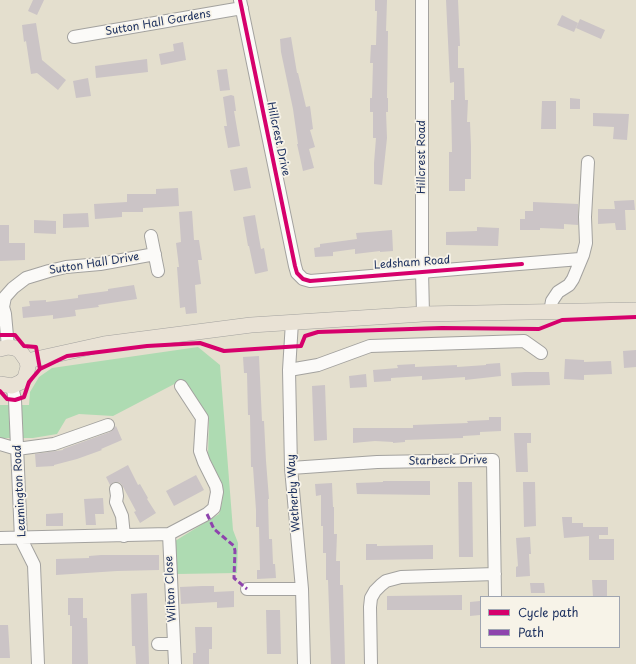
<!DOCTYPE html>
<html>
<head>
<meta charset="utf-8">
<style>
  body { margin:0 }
  #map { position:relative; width:636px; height:664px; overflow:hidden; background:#e4dfce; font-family:"Playpen Sans",sans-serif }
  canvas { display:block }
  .legend { position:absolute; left:480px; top:596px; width:140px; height:52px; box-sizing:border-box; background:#f7f3e8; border:1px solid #9fa5b1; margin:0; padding:5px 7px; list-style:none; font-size:12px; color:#1b2f5e }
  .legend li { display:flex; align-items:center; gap:8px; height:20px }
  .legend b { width:20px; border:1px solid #9fa5b1 }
</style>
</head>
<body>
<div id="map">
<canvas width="636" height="664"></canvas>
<ul class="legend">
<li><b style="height:5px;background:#d6006c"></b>Cycle path</li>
<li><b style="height:5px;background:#8e44ad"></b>Path</li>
</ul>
</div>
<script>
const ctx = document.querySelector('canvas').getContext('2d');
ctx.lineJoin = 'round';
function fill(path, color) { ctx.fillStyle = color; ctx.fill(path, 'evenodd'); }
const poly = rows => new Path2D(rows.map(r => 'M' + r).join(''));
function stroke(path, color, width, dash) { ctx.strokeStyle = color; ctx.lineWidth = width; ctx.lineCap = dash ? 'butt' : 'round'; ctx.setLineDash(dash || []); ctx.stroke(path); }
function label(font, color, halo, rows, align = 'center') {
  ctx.font = font + ' "Playpen Sans",sans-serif'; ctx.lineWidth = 3.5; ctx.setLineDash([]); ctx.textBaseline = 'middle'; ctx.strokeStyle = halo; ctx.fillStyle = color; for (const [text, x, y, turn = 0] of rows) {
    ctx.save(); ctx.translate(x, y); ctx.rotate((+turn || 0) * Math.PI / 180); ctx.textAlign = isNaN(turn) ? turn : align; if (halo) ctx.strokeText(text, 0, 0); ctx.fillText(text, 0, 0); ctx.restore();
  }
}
fill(poly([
  [198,347,220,365,233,530,238,543,237,573,177,574,175,541,219,514,222,503,223,488,208,456,209,418,182,380,113,416,79,414,66,419,57,434,33,438,0,438,0,405,29,405,30,392,39,377,52,368]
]), '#aedbb2');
fill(poly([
  [33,0,44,0,37,15,28,11],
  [375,0,387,0,386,31,388,31,387,98,388,98,388,112,386,112,387,138,382,185,374,184,374,163,376,138,373,138,373,112,370,112,370,98,372,98,373,63,370,63,371,45,376,45,377,11,375,11],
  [446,0,458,0,460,46,458,46,458,68,464,68,465,100,468,100,467,122,470,122,471,146,471,179,465,179,465,191,449,191,449,152,452,152,451,100,454,100,454,82,450,83],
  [562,15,578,23,574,32,557,25],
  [580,19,605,30,601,39,576,28],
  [36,23,42,60,66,80,58,90,37,73,31,74,26,41,24,42,22,25],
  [291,37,297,73,298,73,306,107,310,106,313,129,310,130,315,147,309,149,314,168,303,171,297,144,298,144,293,109,281,52,280,39],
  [183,42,186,60,161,65,159,54,174,51,173,44],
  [147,59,148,72,96,78,95,66],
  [227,69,230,90,220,91,217,70],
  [88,78,91,96,76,98,73,81],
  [231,95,234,96,236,111,234,111,240,146,228,148,224,126,227,126,223,97],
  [570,98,580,99,580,109,570,109],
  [542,101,556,101,556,129,541,129],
  [593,113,629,114,627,140,613,139,614,127,593,126],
  [247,167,251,188,234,191,230,170],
  [178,188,179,206,143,208,143,212,122,212,122,217,95,219,94,204,127,202,127,194,156,194,156,189],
  [634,200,635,210,625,210,626,230,616,230,615,223,598,224,598,209,615,209,614,201],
  [533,202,578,204,578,225,564,224,564,229,540,228,540,230,520,230,520,219,525,219,525,211,533,211],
  [192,211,194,240,199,240,202,260,198,260,201,284,195,285,197,313,186,314,185,307,180,308,177,267,179,267,176,243,181,242,179,212],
  [88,213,89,227,63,228,63,214],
  [255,215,261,249,264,248,268,271,255,274,249,246,248,246,243,217],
  [34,220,56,221,56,234,34,233],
  [0,225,9,225,9,243,25,243,25,260,0,261],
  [477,227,499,228,498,246,446,245,446,232,477,231],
  [392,230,393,251,380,252,380,251,355,254,355,249,333,252,333,256,315,257,314,248,320,247,320,244,357,239,356,233],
  [134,285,137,299,98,305,99,307,75,310,76,316,53,319,53,315,23,318,22,307,30,306,29,301,46,300,46,302,78,298,78,295,108,291,108,289],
  [636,350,636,367,624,368,623,351],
  [259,356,262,421,264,421,266,461,269,499,268,499,269,539,272,539,273,564,275,564,276,578,257,579,257,570,260,570,259,527,256,527,256,510,253,467,251,467,250,415,248,415,247,373,244,373,243,357],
  [565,359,584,360,584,362,611,361,612,374,584,375,584,380,564,379],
  [500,363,501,376,465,380,465,377,422,380,422,376,391,378,391,381,374,382,373,370,398,368,397,365,415,364,415,367,457,365,457,367,486,365,486,364],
  [525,372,549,372,550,385,512,386,511,373],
  [366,374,367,387,350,388,349,376],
  [325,385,327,440,314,441,312,386],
  [489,417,501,417,501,431,480,432,480,435,463,436,463,438,405,440,405,442,393,443,393,442,375,441,353,443,353,428,413,428,413,425,468,423,467,421,489,420],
  [116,426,122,440,101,449,102,450,77,459,54,465,54,466,36,467,35,454,63,450,63,449,110,432],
  [514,433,531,433,531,443,527,443,528,472,516,472],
  [128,465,138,485,140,484,148,498,147,499,156,513,140,523,134,512,136,511,122,485,119,482,115,482,110,485,106,477],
  [196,475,204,490,174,506,166,491],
  [383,481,430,481,430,495,357,494,356,483,383,482],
  [458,482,472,482,473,557,459,557],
  [523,482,535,482,536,526,524,527],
  [332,483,333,507,334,507,334,534,337,534,336,561,340,561,340,585,343,585,345,664,331,664,328,580,326,580,326,553,323,553,323,526,321,526,321,495,316,496,315,484],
  [103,498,104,514,95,514,96,525,86,525,84,499],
  [63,513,63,526,46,526,46,514],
  [562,517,572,517,572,523,583,523,583,527,608,527,608,535,599,535,599,539,614,539,614,560,589,560,589,536,564,538],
  [530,537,531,554,529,554,530,576,516,577,516,567,518,566,516,538],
  [366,544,377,544,377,546,433,545,433,559,366,560],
  [101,555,159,555,159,570,117,571,56,575,56,559,89,558,89,556],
  [592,580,607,580,607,597,593,597],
  [530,583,544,583,545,593,531,593],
  [202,586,214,586,214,592,234,591,234,607,217,608,217,602,181,604,180,587],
  [147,593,149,664,136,664,135,646,132,646,131,594],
  [462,595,462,610,387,610,387,596],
  [68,598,83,598,83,618,87,618,88,664,72,664,72,626,70,626,70,615,68,615],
  [480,601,480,615,470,616,470,602],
  [266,610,280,610,281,654,267,654],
  [0,625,8,625,10,658,0,658],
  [195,627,212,627,212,649,209,649,209,664,193,664,193,653,196,653]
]), '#cbc4c6');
const minor = poly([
  [240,0,295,266,297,273,303,279,310,281,580,259],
  [422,0,422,271,423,314],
  [74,37,242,8],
  [151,236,158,271],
  [0,306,3,307,5,297,13,288,26,278,49,271,66,267,100,264,155,254],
  [3,307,5,314,8,347],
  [550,312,552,301,558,292,569,285,573,279,583,255,586,243,585,217,588,162],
  [292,322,289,370,291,468,302,589,304,664],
  [289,370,318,365,370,346,524,341,541,353],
  [12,386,15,400,21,539,34,565,38,664],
  [0,444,17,449,54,444,108,425],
  [291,468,377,462,493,460,495,597],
  [116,489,117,496,116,502,122,516,124,536],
  [169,534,175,664],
  [0,538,169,534,207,514,214,508,217,492,216,486,204,462,200,451,202,418,181,386],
  [247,589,302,589],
  [158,644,174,644],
  [371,664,370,607,371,598,375,591,381,585,386,581,401,577,495,574]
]);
const major = poly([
  [0,349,8,347,15,348,20,351,27,361,28,367,25,378,21,382,12,386,0,384],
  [27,361,104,344,251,325,423,314,636,310]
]);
stroke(minor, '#a3a29f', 14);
stroke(major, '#a3a29f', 16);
stroke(minor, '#fbfaf8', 12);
stroke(major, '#e9e2d5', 15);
stroke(poly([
  [207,514,214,529,234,546,235,551,234,578,247,589]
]), '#8e44ad', 3, [6, 3]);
stroke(poly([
  [240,0,295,266,297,273,303,279,310,281,522,264],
  [0,335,15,335,24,346,36,347,40,369],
  [0,391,7,399,15,400,24,397,29,382,40,369,67,356,147,346,200,343,224,351,301,346,305,336,318,332,442,328,539,329,562,320,636,317]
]), '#d6006c', 4);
label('11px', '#1b2f5e', '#f7f3e8', [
  ["Sutton Hall Gardens",158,23,-10],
  ["Hillcrest Drive",278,139,78],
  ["Hillcrest Road",422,157,-90],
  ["Ledsham Road",412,263,-4],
  ["Sutton Hall Drive",94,264,-9],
  ["Starbeck Drive",448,461,-1],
  ["Leamington Road",20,491,-93],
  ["Wetherby Way",294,493,-94],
  ["Wilton Close",171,589,-93]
]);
</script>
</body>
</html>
